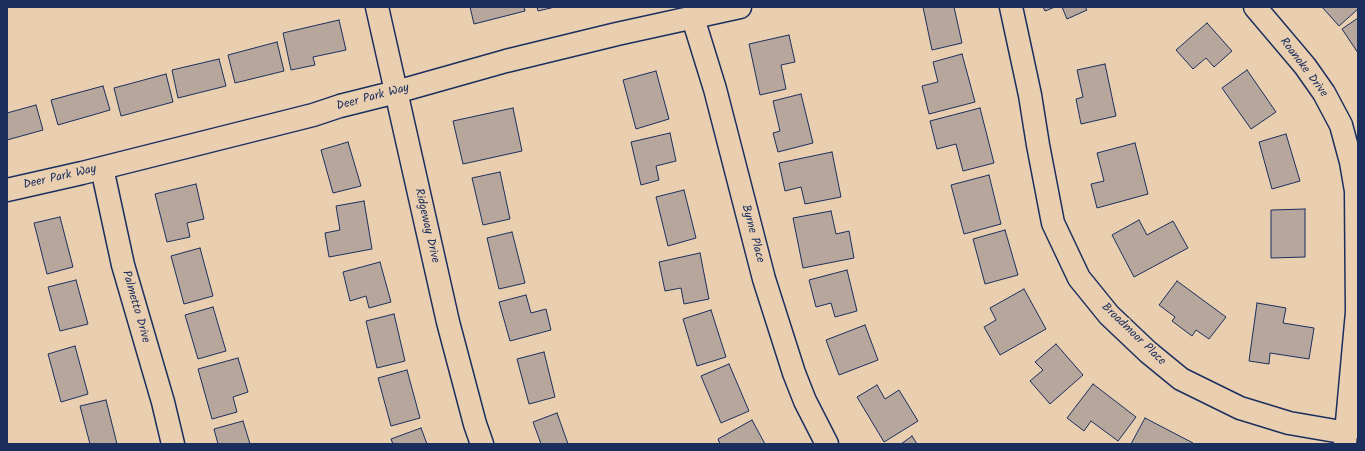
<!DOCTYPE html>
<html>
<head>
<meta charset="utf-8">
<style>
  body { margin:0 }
  #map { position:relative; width:1365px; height:451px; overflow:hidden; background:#e9ceb0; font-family:Kalam,sans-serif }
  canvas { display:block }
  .frame { position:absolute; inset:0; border:8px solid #1b2f5e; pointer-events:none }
</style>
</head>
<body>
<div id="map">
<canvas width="1365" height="451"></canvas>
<div class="frame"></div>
</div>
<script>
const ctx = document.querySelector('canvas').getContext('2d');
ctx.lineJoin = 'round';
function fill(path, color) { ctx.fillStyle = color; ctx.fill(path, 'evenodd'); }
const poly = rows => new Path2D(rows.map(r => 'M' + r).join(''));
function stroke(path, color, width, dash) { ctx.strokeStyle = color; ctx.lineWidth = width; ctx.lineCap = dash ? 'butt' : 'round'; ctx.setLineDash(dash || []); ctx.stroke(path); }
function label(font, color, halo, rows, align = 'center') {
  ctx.font = font + ' Kalam,sans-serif'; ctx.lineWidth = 4; ctx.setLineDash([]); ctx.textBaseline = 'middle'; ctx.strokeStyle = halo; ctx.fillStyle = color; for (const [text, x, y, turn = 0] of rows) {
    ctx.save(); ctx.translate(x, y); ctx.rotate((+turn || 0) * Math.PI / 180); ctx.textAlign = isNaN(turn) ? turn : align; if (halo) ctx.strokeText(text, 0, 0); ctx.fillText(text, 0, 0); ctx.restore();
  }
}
const building = poly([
  [470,7,524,7,525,11,474,24,470,7],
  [537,7,555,7,538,11,537,7],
  [923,7,954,7,962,43,932,50,923,7],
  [1043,7,1055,7,1045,11,1043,7],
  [1062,7,1085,7,1087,10,1067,19,1062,7],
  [1322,7,1358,7,1358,9,1339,26,1322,7],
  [1358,18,1358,53,1342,29,1358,18],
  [339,20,346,50,313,57,315,65,291,70,283,33,339,20],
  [1207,23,1232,51,1214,67,1206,58,1193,69,1176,50,1207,23],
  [789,35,795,62,781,65,786,89,760,95,749,44,789,35],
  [277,42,284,71,235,83,228,55,277,42],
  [962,54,975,102,929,114,922,86,938,82,933,62,962,54],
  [219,59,226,86,178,98,172,70,219,59],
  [1105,64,1116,116,1081,124,1076,99,1083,97,1077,70,1105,64],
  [1247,70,1276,112,1251,129,1222,88,1247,70],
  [656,71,669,119,636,129,623,80,656,71],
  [166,74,173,102,121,116,114,88,166,74],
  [103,86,110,110,58,125,51,100,103,86],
  [801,94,813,143,778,152,773,133,780,131,773,101,801,94],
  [36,105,43,130,7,140,7,113,36,105],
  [513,108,522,151,463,164,453,121,513,108],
  [980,108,994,163,963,171,956,144,937,149,930,121,980,108],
  [670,133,676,161,656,166,659,180,641,185,631,142,670,133],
  [1286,134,1300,181,1272,189,1259,142,1286,134],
  [348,142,361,186,333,193,321,150,348,142],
  [1135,143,1148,194,1097,208,1091,184,1104,181,1097,153,1135,143],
  [832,152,841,197,805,204,801,187,785,191,779,163,832,152],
  [500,172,510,219,483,225,472,178,500,172],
  [989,175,1001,224,964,234,951,185,989,175],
  [196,184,204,219,187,223,190,237,167,242,155,194,196,184],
  [684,190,696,238,668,246,656,197,684,190],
  [364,201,372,249,329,257,325,233,340,230,336,206,364,201],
  [1305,209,1305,257,1271,258,1271,210,1305,209],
  [831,211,836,234,849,231,854,258,803,268,793,218,831,211],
  [60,217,73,267,47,274,34,223,60,217],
  [1139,220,1147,235,1173,221,1188,248,1134,277,1112,235,1139,220],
  [1005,230,1018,275,985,284,973,239,1005,230],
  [512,232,525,283,499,289,487,238,512,232],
  [200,248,213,296,184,304,171,256,200,248],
  [700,253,709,299,684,304,681,288,665,291,659,262,700,253],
  [380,262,391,302,369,308,366,296,350,301,343,272,380,262],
  [847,270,857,311,835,317,831,303,816,307,809,280,847,270],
  [76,280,88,324,60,331,48,287,76,280],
  [1177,281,1226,317,1209,339,1196,330,1192,336,1172,321,1175,317,1159,305,1177,281],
  [1024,289,1046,329,1000,355,984,327,996,320,990,308,1024,289],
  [526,295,531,313,546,309,551,330,510,341,499,302,526,295],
  [1257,303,1286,308,1283,323,1314,328,1309,359,1270,353,1269,364,1249,361,1257,303],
  [213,307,226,351,198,359,185,315,213,307],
  [711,310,726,357,697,366,683,319,711,310],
  [394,314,405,361,377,368,366,321,394,314],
  [865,325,878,360,839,375,826,340,865,325],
  [1056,344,1083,375,1050,404,1030,381,1043,370,1035,362,1056,344],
  [75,346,88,394,61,402,48,354,75,346],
  [544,352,555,397,529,404,517,359,544,352],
  [238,358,248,392,233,397,237,412,212,419,198,369,238,358],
  [729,364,749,411,721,423,701,376,729,364],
  [407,370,420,418,391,426,378,378,407,370],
  [1093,384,1136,417,1118,441,1091,421,1084,431,1067,418,1093,384],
  [877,385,885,399,899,390,918,421,884,442,857,397,877,385],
  [106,400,117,444,90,444,80,406,106,400],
  [557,413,568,444,541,444,533,422,557,413],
  [1145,418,1193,443,1192,444,1131,444,1145,418],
  [752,420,765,444,720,444,718,439,752,420],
  [243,421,250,444,218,444,214,429,243,421],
  [421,428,427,444,393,444,391,439,421,428],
  [912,436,917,444,901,444,912,436]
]);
fill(building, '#b6a69c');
stroke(building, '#1b2f5e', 1);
const minor = poly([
  [377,7,448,322,475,424,482,444],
  [1011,7,1030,95,1038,145,1053,223,1079,278,1109,315,1148,352,1181,379,1240,408,1289,423,1347,433],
  [1255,7,1305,66,1324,93,1341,125,1351,162,1356,191,1357,312,1345,444],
  [693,18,715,89,764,279,794,373,805,401,827,444],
  [102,168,123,265,163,402,173,444],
  [7,190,82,173,313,115,340,106,396,92,506,61,617,34,740,7]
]);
stroke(minor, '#1b2f5e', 25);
stroke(minor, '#e9ceb0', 22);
label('12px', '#1b2f5e', '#e9ceb0', [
  ["Roanoke Drive",1303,68,53],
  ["Deer Park Way",373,98,-15],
  ["Deer Park Way",60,178,-13],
  ["Ridgeway Drive",426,226,77],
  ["Byrne Place",752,234,75],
  ["Palmetto Drive",135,307,74],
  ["Broadmoor Place",1133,335,44]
]);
</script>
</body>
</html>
